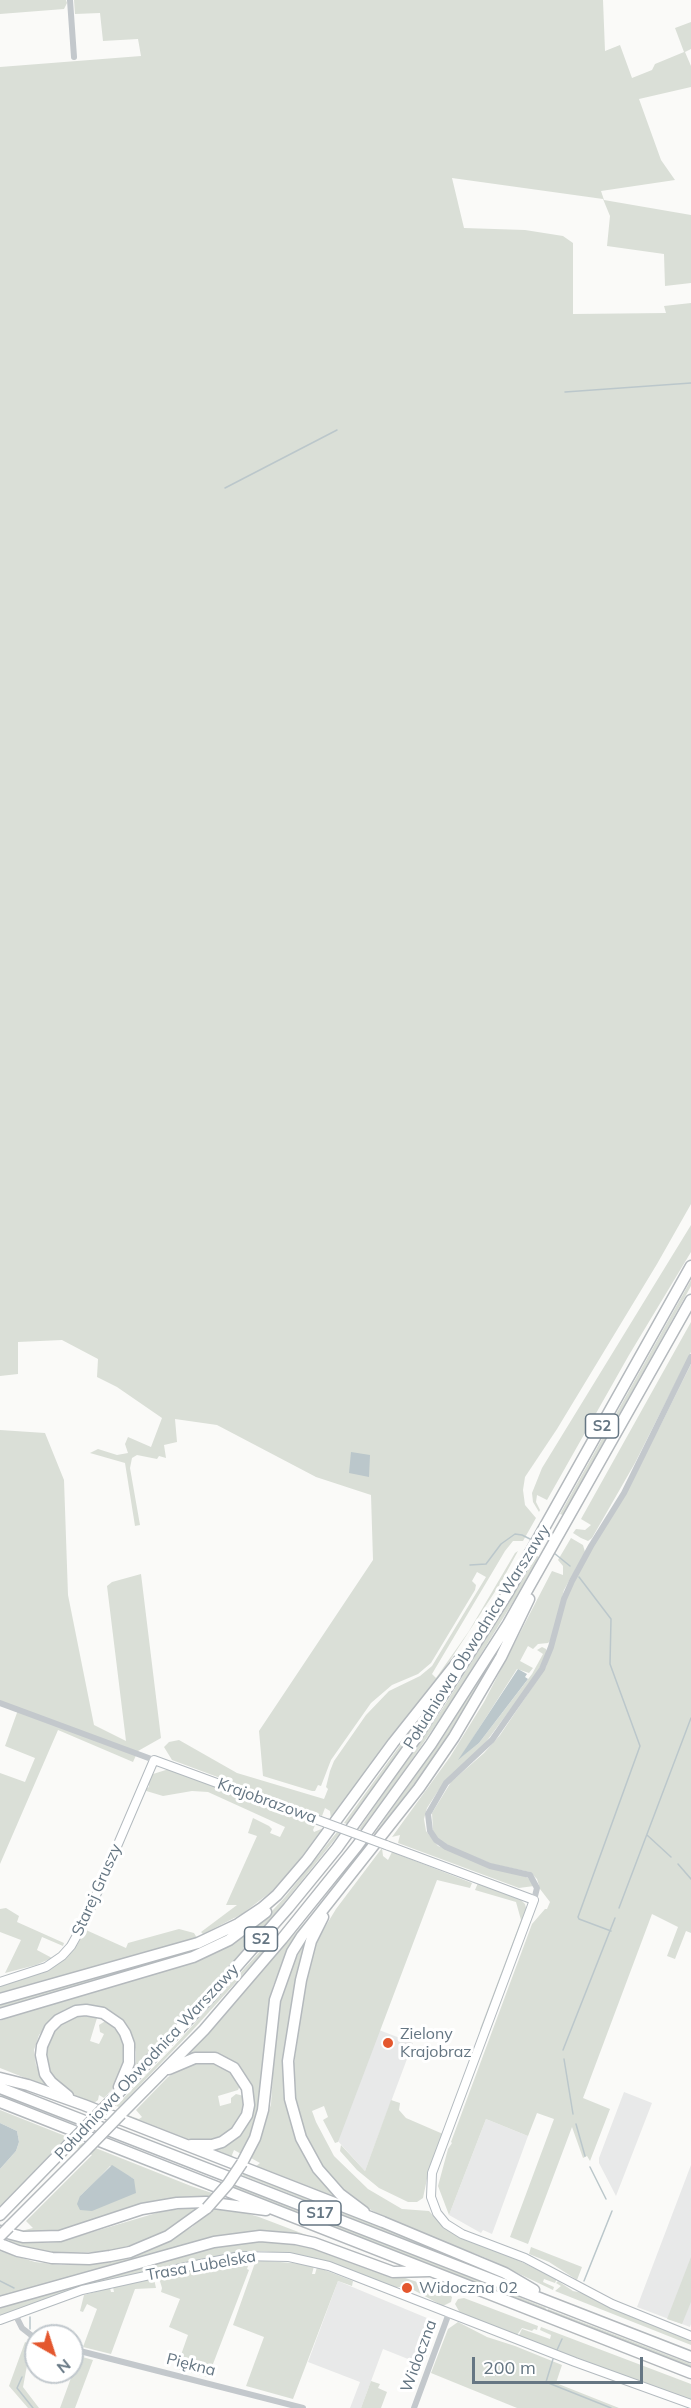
<!DOCTYPE html>
<html>
<head>
<meta charset="utf-8">
<style>
  body { margin:0 }
  #map { position:relative; width:691px; height:2408px; overflow:hidden; background:#fafaf8; font-family:Mulish,sans-serif }
  canvas { display:block }
  .north { position:absolute; left:24px; top:2324px; width:60px; height:60px; box-sizing:border-box; background:#fff; border:2px solid #c1c8cd; border-radius:50%; rotate:141deg; font-size:16px; font-weight:700; line-height:24px; text-align:center; color:#657683 }
  .north::after { content:''; display:block; margin:auto; width:21px; height:27px; background:#e4572e; clip-path:polygon(50% 0,100% 100%,50% 72%,0 100%) }
  .scale { position:absolute; left:472px; top:2357px; width:171px; height:27px; box-sizing:border-box; border:3px solid #657683; border-top:0; padding-left:8px; font-size:18px; line-height:21px; white-space:nowrap; color:#657683; -webkit-text-stroke:4px #fff; paint-order:stroke }
</style>
</head>
<body>
<div id="map">
<canvas width="691" height="2408"></canvas>
<div class="north">N</div>
<div class="scale">200 m</div>
</div>
<script>
const ctx = document.querySelector('canvas').getContext('2d');
ctx.lineJoin = 'round';
function fill(path, color) { ctx.fillStyle = color; ctx.fill(path, 'evenodd'); }
const poly = rows => new Path2D(rows.map(r => 'M' + r).join(''));
function stroke(path, color, width, dash) { ctx.strokeStyle = color; ctx.lineWidth = width; ctx.lineCap = dash ? 'butt' : 'round'; ctx.setLineDash(dash || []); ctx.stroke(path); }
function label(font, color, halo, rows, align = 'center') {
  ctx.font = font + ' Mulish,sans-serif'; ctx.lineWidth = 6; ctx.setLineDash([]); ctx.textBaseline = 'middle'; ctx.strokeStyle = halo; ctx.fillStyle = color; for (const [text, x, y, turn = 0] of rows) {
    ctx.save(); ctx.translate(x, y); ctx.rotate((+turn || 0) * Math.PI / 180); ctx.textAlign = isNaN(turn) ? turn : align; if (halo) ctx.strokeText(text, 0, 0); ctx.fillText(text, 0, 0); ctx.restore();
  }
}
fill(poly([
  [379,2030,413,2043,365,2171,337,2140],
  [624,2092,652,2103,616,2196,599,2163,599,2158],
  [486,2119,528,2136,492,2234,483,2230,481,2233,449,2215],
  [691,2165,691,2324,690,2327,637,2307],
  [338,2281,439,2323,423,2365,383,2349,361,2408,350,2408,360,2382,308,2362]
]), '#e8e9e9');
fill(poly([
  [0,0,66,0,67,3,64,9,0,14],
  [74,0,603,0,605,51,620,45,632,78,652,70,655,64,684,52,675,28,691,22,691,49,685,52,691,66,691,87,639,99,661,160,675,180,601,191,604,200,691,215,691,283,665,286,664,254,607,246,610,216,603,199,452,178,464,228,525,230,563,236,573,243,573,314,666,313,664,306,691,303,691,1204,657,1264,557,1429,525,1477,523,1490,525,1505,536,1518,523,1541,513,1541,505,1551,432,1674,436,1678,469,1631,515,1553,518,1551,500,1584,432,1688,331,1819,330,1811,325,1808,322,1816,172,1760,164,1747,169,1742,179,1740,237,1773,324,1799,328,1789,326,1787,330,1771,334,1761,366,1715,389,1691,420,1676,432,1666,486,1577,477,1572,472,1581,476,1585,475,1590,431,1663,418,1674,392,1685,371,1703,331,1760,321,1786,318,1785,315,1791,312,1791,263,1776,259,1731,373,1560,371,1495,316,1477,217,1425,175,1419,177,1442,164,1445,166,1458,159,1456,157,1459,137,1455,132,1458,130,1468,140,1525,135,1526,125,1463,90,1453,98,1449,117,1455,128,1453,125,1444,128,1437,151,1447,162,1418,117,1387,97,1377,98,1359,62,1340,18,1342,18,1374,0,1376,0,67,141,56,138,39,103,41,100,13,75,14],
  [691,1225,691,1252,629,1355,547,1500,537,1495,536,1502,540,1510,539,1512,533,1502,532,1493,542,1468],
  [691,1280,691,1286,661,1340,563,1515,560,1514],
  [691,1322,691,1352,635,1463,592,1538,588,1541,581,1538,573,1533,576,1529,585,1530,591,1525,581,1519],
  [691,1364,691,1933,686,1931,675,1959,667,1956,678,1927,652,1914,583,2098,610,2109,590,2161,587,2156,583,2158,572,2127,528,2244,510,2237,554,2119,537,2113,528,2136,486,2119,449,2215,438,2186,448,2149,452,2143,451,2142,532,1924,545,1909,547,1909,550,1902,540,1889,537,1879,530,1872,492,1864,451,1847,438,1839,433,1831,432,1813,451,1782,484,1753,500,1735,546,1667,568,1592,659,1428],
  [0,1430,45,1433,64,1480,68,1595,94,1725,126,1741,107,1586,112,1582,141,1574,161,1738,138,1751,133,1762,58,1730,0,1864,0,1773,25,1782,35,1758,5,1746,18,1710,0,1703],
  [571,1538,583,1545,585,1552,564,1590,551,1640,548,1643,538,1644,533,1649,528,1646,520,1661,533,1668,529,1673,517,1669,460,1758,479,1743,532,1674,543,1654,537,1650,542,1647,546,1649,547,1653,536,1675,486,1742,438,1791,427,1808,424,1819,426,1831,438,1846,524,1876,530,1879,534,1886,519,1888,398,1843,400,1835,392,1837,450,1757,484,1702,552,1571,563,1575,563,1566,558,1560],
  [537,1556,539,1557,513,1602,454,1698,389,1793,361,1830,359,1829,443,1708],
  [504,1641,490,1670,441,1748,377,1835,374,1834,443,1737],
  [427,1708,399,1752,347,1824,344,1823],
  [169,1769,316,1823,313,1830,314,1832,326,1827,276,1888,242,1914,203,1934,201,1932,237,1905,226,1905,257,1836,248,1833,253,1818,269,1826,272,1829,270,1833,280,1837,285,1827,208,1792,192,1791,163,1796,143,1790,149,1787,148,1780,153,1774],
  [337,1832,340,1833,255,1939,131,2073,136,2062,136,2052,133,2038,127,2026,120,2018,108,2011,88,2005,76,2006,64,2010,50,2021,39,2035,34,2050,36,2065,48,2087,0,2068,0,2021,18,2013,194,1962,225,1948,260,1924,285,1897],
  [382,1848,383,1856,388,1860,392,1852,472,1883,470,1888,437,1880,338,2142,335,2143,323,2120,328,2117,324,2106,312,2111,316,2122,334,2156,368,2189,402,2209,429,2211,440,2223,557,2279,555,2283,544,2279,543,2282,554,2287,553,2290,486,2258,387,2219,364,2206,342,2189,323,2168,305,2137,296,2105,293,2071,305,1983,316,1942,336,1909],
  [478,1883,520,1899,525,1904,527,1912,482,2032,480,2029,521,1920,516,1902,475,1890],
  [6,1908,19,1916,17,1922,64,1943,63,1946,42,1937,37,1950,52,1958,36,1965,5,1973,21,1940,0,1932,0,1909],
  [305,1922,307,1923,288,1952,273,1986,259,2116,243,2155,234,2150,232,2155,234,2160,199,2150,234,2138,251,2088,248,2078,234,2063,183,2059],
  [243,1925,201,1950,0,2010,0,2003],
  [179,1929,194,1933,197,1938,0,1994,0,1984,42,1973,61,1962,77,1945,86,1930,126,1948,128,1943],
  [304,1944,306,1945,283,2066,286,2101,297,2141,339,2199,255,2167,260,2163,251,2158,260,2141,271,2104,277,2012,286,1976],
  [263,1948,265,1950,191,2032,119,2107,116,2106,174,2046],
  [85,2014,97,2018,90,2041,99,2044,104,2034,100,2032,99,2025,107,2020,123,2038,127,2054,116,2085,104,2098,99,2095,98,2100,94,2103,139,2119,142,2117,136,2110,168,2077,193,2062,211,2060,229,2068,241,2083,238,2090,218,2096,220,2106,231,2103,231,2098,236,2094,244,2096,244,2110,233,2130,220,2139,197,2142,180,2139,77,2098,67,2092,51,2075,46,2064,47,2044,57,2027,66,2019],
  [391,2100,400,2103,399,2110,406,2118,443,2134,428,2174,423,2198,417,2202,408,2202,379,2188,357,2170,340,2151,341,2145,365,2171],
  [0,2110,191,2186,215,2194,210,2199,195,2198,146,2204,87,2224,53,2232,23,2233,21,2231,33,2228,26,2221,92,2155,62,2142,0,2207,0,2169,16,2151,19,2142,17,2131,0,2123],
  [110,2166,134,2179,80,2196,97,2180],
  [244,2173,480,2266,508,2280,242,2175],
  [235,2185,455,2271,546,2308,545,2310,233,2188],
  [197,2207,200,2210,165,2234,109,2252,51,2253,7,2242,12,2238,42,2243,59,2242,163,2211],
  [216,2207,236,2210,259,2217,393,2268,259,2233,0,2299,0,2251,35,2262,61,2265,107,2263,142,2253,167,2242,192,2227],
  [250,2239,295,2241,447,2292,452,2297,451,2302,443,2306,408,2287,389,2287,356,2272,319,2259,296,2254,260,2251,240,2253,191,2262,0,2317,0,2306,202,2248],
  [531,2247,582,2267,577,2280,549,2262,529,2254],
  [691,2257,691,2302,682,2324,667,2319],
  [250,2260,247,2269,249,2270,208,2377,176,2369,188,2335,169,2327,180,2299,161,2292,162,2288,159,2278,230,2261],
  [256,2260,304,2264,314,2266,312,2274,315,2274,317,2267,353,2281,352,2286,338,2281,293,2399,246,2386,264,2337,233,2325],
  [154,2279,156,2288,135,2289,111,2354,83,2347,97,2309,87,2304,83,2312,80,2311,84,2295,110,2288,111,2292,114,2292,113,2287],
  [558,2281,573,2291,583,2293,691,2339,691,2345,555,2291,561,2286,556,2283],
  [464,2298,538,2326,537,2330,534,2329,532,2331,522,2328,517,2335,460,2313,455,2304,458,2299],
  [548,2309,691,2364,691,2368,547,2312],
  [458,2322,487,2337,515,2346,562,2365,556,2383,619,2408,517,2408,431,2373,448,2329],
  [541,2327,691,2384,691,2401,518,2337,522,2329,550,2339,551,2335,540,2330],
  [25,2342,31,2344,23,2387,39,2408,28,2408,9,2386],
  [79,2356,93,2360,75,2408,60,2408],
  [371,2381,380,2384,378,2388,387,2392,381,2408,361,2408]
]), '#dadfd7');
fill(poly([
  [351,1452,370,1455,369,1477,349,1473],
  [518,1669,527,1674,525,1677,528,1679,479,1743,458,1760],
  [0,2123,17,2131,19,2142,16,2151,0,2169],
  [112,2165,134,2179,136,2193,92,2211,80,2210,77,2204,80,2196]
]), '#bbc7cb');
stroke(poly([
  [565,392,691,383],
  [225,488,337,430],
  [554,1553,570,1566],
  [470,1565,486,1564,501,1544,515,1534,522,1535,532,1540],
  [579,1577,611,1619,610,1664,640,1746,578,1917,579,1919,611,1931],
  [647,1835,671,1857],
  [678,1864,691,1879],
  [619,1908,691,1718],
  [563,2050,615,1918],
  [564,2059,573,2114],
  [576,2124,585,2156],
  [590,2167,606,2199],
  [0,2281,14,2288],
  [584,2281,612,2211],
  [30,2317,30,2329],
  [557,2350,562,2339],
  [553,2359,546,2382,611,2408],
  [22,2377,17,2388,33,2408]
]), '#bbc7cb', 1.5);
const secondary = poly([
  [386,1845,534,1900,432,2173,431,2197,437,2213,446,2224,462,2234,525,2258,612,2304,691,2336],
  [0,1982,46,1967,62,1956,71,1946,85,1921,154,1760,326,1823],
  [0,2320,82,2290,186,2267,240,2256,289,2257,329,2266,575,2362,691,2404]
]);
const highway = poly([
  [323,1917,311,1941,301,1980,288,2061,290,2099,301,2138,318,2169,340,2194,364,2212],
  [0,1999,198,1943,238,1924,262,1908,277,1895,307,1860,393,1743,459,1660],
  [0,2014,193,1957,229,1940,266,1912],
  [169,2069,195,2058,215,2058,234,2068,247,2088,249,2105,247,2115,236,2132,222,2142,212,2145,191,2145],
  [0,2078,28,2085,84,2105,383,2222,505,2273,534,2290],
  [0,2088,691,2357],
  [68,2096,51,2082,45,2074,41,2055,42,2046,50,2028,58,2020,76,2011,86,2010,103,2013,119,2024,125,2033,129,2044,129,2063,119,2087],
  [0,2102,691,2373],
  [105,2107,210,1997,288,1908,337,1848,415,1739,507,1594,691,1266],
  [121,2114,204,2030,282,1939,357,1846,431,1744,508,1624,691,1300],
  [242,2163,255,2138,263,2110,275,2000,292,1952,302,1936,419,1788,454,1737,501,1657,529,1599],
  [0,2215,69,2144],
  [9,2227,85,2151],
  [0,2231,23,2237,60,2236,142,2209,177,2203,206,2202,266,2210],
  [0,2244,18,2251,52,2258,89,2259,110,2256,130,2252,168,2236,207,2208],
  [0,2302,214,2242,260,2236,296,2239,314,2243,393,2272,429,2271]
]);
stroke(secondary, '#b3babf', 10);
stroke(highway, '#b4b9bd', 13);
stroke(poly([
  [70,0,74,57],
  [0,1703,154,1760],
  [534,1900,537,1888,530,1875,490,1866,446,1847,436,1840,430,1831,428,1814,446,1783,492,1740,542,1669,551,1647,564,1599,572,1581,591,1546,624,1493,691,1357],
  [15,2314,22,2328,36,2339],
  [72,2349,303,2408],
  [414,2408,449,2313]
]), '#c3c8cc', 6);
stroke(secondary, '#fff', 8);
stroke(highway, '#fff', 10);
const secondaryBridge = poly([
  [326,1823,386,1845]
]);
const highwayBridge = poly([
  [69,2144,105,2107],
  [85,2151,121,2114],
  [207,2208,228,2184,242,2163],
  [0,2236,9,2227]
]);
stroke(secondaryBridge, '#b3babf', 10, []);
stroke(highwayBridge, '#b4b9bd', 13, []);
stroke(secondaryBridge, '#fff', 8);
stroke(highwayBridge, '#fff', 10);
for (const [x, y, r, color] of [
  [388,2043,6,"#e4572e"],
  [407,2288,6,"#e4572e"]
]) { const dot = new Path2D(); dot.arc(x, y, r, 0, 2 * Math.PI); ctx.fillStyle = color; ctx.fill(dot); stroke(dot, '#fff', 2); }
for (const [x, y, w] of [
  [602,1426,33],
  [261,1939,33],
  [320,2213,42]
]) { const box = new Path2D(); box.roundRect(x - w / 2, y - 12, w, 24, 4.5); ctx.fillStyle = '#fff'; ctx.fill(box); stroke(box, '#657683', 1.5); }
label('bold 15px', '#657683', null, [
  ["S2",602,1426],
  ["S2",261,1939],
  ["S17",320,2213]
]);
label('16px', '#657683', '#fff', [
  ["Południowa Obwodnica Warszawy",477,1637,-58],
  ["Krajobrazowa",267,1801,20],
  ["Starej Gruszy",97,1890,-66],
  ["Południowa Obwodnica Warszawy",147,2062,-47],
  ["Trasa Lubelska",201,2266,-10],
  ["Widoczna",419,2356,-70],
  ["Piękna",191,2365,14]
]);
label('16px', '#657683', '#fff', [
  ["Zielony",400,2034],
  ["Krajobraz",400,2052],
  ["Widoczna 02",419,2288]
], 'left');
</script>
</body>
</html>
